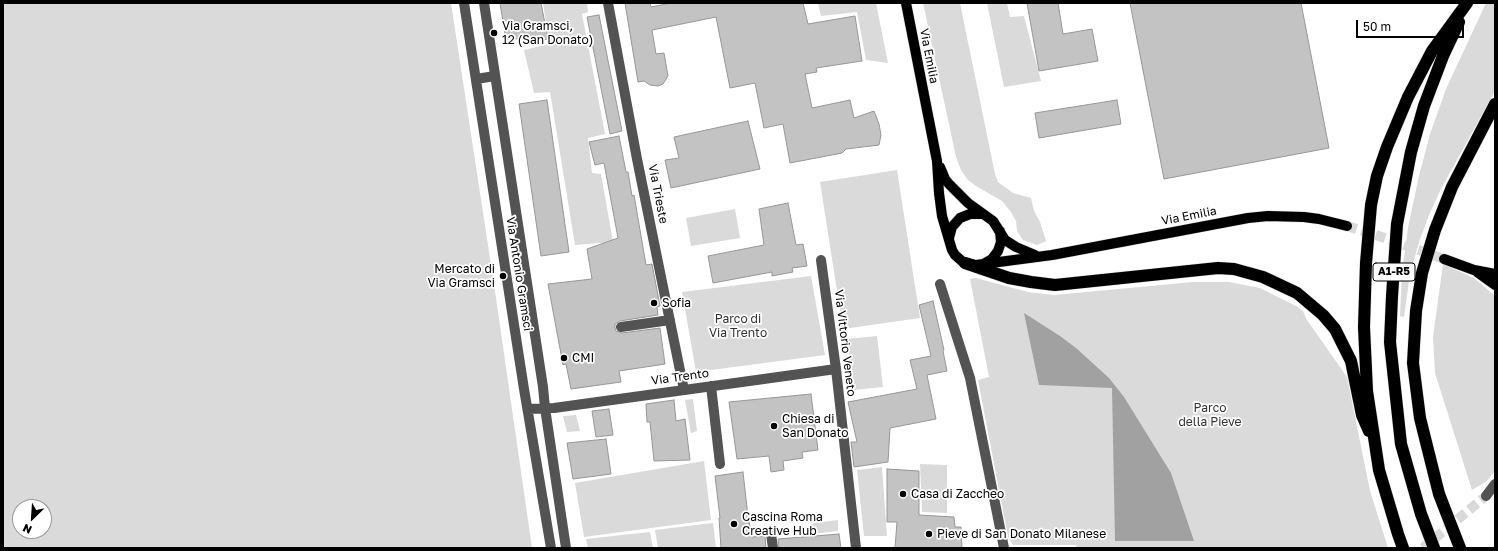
<!DOCTYPE html>
<html>
<head>
<meta charset="utf-8">
<style>
  body { margin:0 }
  #map { position:relative; width:1498px; height:551px; overflow:hidden; background:#fff; font-family:"Golos Text",sans-serif }
  canvas { display:block }
  .frame { position:absolute; inset:0; border:4px solid #000; pointer-events:none }
  .north { position:absolute; left:12px; top:499px; width:40px; height:40px; box-sizing:border-box; background:#fff; border:1px solid #999; border-radius:50%; rotate:205deg; font-size:11px; font-weight:700; line-height:16px; text-align:center; color:#000 }
  .north::after { content:''; display:block; margin:auto; width:14px; height:18px; background:#000; clip-path:polygon(50% 0,100% 100%,50% 72%,0 100%) }
  .scale { position:absolute; left:1356px; top:20px; width:108px; height:18px; box-sizing:border-box; border:2px solid #000; border-top:0; padding-left:5px; font-size:12px; line-height:14px; white-space:nowrap; color:#000; -webkit-text-stroke:3px #fff; paint-order:stroke }
</style>
</head>
<body>
<div id="map">
<canvas width="1498" height="551"></canvas>
<div class="frame"></div>
<div class="north">N</div>
<div class="scale">50 m</div>
</div>
<script>
const ctx = document.querySelector('canvas').getContext('2d');
ctx.lineJoin = 'round';
function fill(path, color) { ctx.fillStyle = color; ctx.fill(path, 'evenodd'); }
const poly = rows => new Path2D(rows.map(r => 'M' + r).join(''));
function stroke(path, color, width, dash) { ctx.strokeStyle = color; ctx.lineWidth = width; ctx.lineCap = dash ? 'butt' : 'round'; ctx.setLineDash(dash || []); ctx.stroke(path); }
function label(font, color, halo, rows, align = 'center') {
  ctx.font = font + ' "Golos Text",sans-serif'; ctx.lineWidth = 3.5; ctx.setLineDash([]); ctx.textBaseline = 'middle'; ctx.strokeStyle = halo; ctx.fillStyle = color; for (const [text, x, y, turn = 0] of rows) {
    ctx.save(); ctx.translate(x, y); ctx.rotate((+turn || 0) * Math.PI / 180); ctx.textAlign = isNaN(turn) ? turn : align; if (halo) ctx.strokeText(text, 0, 0); ctx.fillText(text, 0, 0); ctx.restore();
  }
}
fill(poly([
  [3,3,451,3,495,291,532,548,3,548],
  [20,507,44,507,44,531,20,531],
  [543,3,587,3,588,12,582,14,605,134,588,138,592,173,601,174,613,242,575,245,550,92,534,93,524,50,549,44],
  [818,3,876,3,888,63,866,60,857,12,821,16],
  [923,3,960,3,995,174,998,182,1013,193,1031,198,1034,211,1040,222,1046,241,1037,245,1023,240,1017,231,1016,221,1011,212,1002,201,976,186,968,180,961,170,956,157],
  [987,3,1007,3,1010,17,1024,16,1041,81,1004,87],
  [1486,3,1495,3,1495,91,1441,189,1429,215,1419,242,1410,274,1404,317,1400,316,1402,272,1408,228,1418,180,1430,134,1446,89],
  [897,170,920,318,843,329,820,182],
  [735,209,740,238,691,246,686,218],
  [1443,264,1474,278,1495,296,1495,471,1487,481,1472,490,1435,373,1433,337],
  [811,276,825,355,696,372,682,292],
  [976,278,1028,292,1054,295,1193,282,1229,282,1260,288,1296,306,1303,311,1307,320,1347,377,1370,491,1388,548,1077,548,1076,545,1013,545,1008,537,978,380,989,377,970,279],
  [877,336,883,387,853,390,847,339],
  [693,399,697,431,691,433,685,400],
  [576,415,580,431,567,432,563,416],
  [704,461,711,520,584,537,575,483],
  [920,464,947,465,947,513,922,512],
  [882,467,887,536,864,536,857,470],
  [838,520,838,531,812,534,811,525,814,523],
  [713,523,716,548,658,548,655,530],
  [650,532,653,548,588,548,586,539]
]), '#dadada');
fill(poly([
  [1024,313,1060,336,1076,348,1109,378,1124,397,1171,473,1194,541,1115,541,1112,388,1039,385]
]), '#a1a1a1');
const building = poly([
  [500,3,541,3,548,39,535,42,534,37,506,40,500,3],
  [625,3,650,3,651,7,671,3,803,3,808,24,855,16,862,61,816,68,817,72,805,74,812,108,850,100,854,118,874,111,879,124,881,135,879,145,846,149,842,153,790,163,783,124,764,128,755,83,730,88,716,17,652,30,656,54,664,53,668,76,663,84,658,86,650,85,644,81,638,82,625,3],
  [1027,3,1058,3,1063,34,1092,29,1098,61,1039,71,1027,3],
  [1130,3,1301,3,1329,148,1164,179,1130,3],
  [599,15,622,131,610,134,587,17,599,15],
  [547,100,569,252,541,256,519,104,547,100],
  [1117,100,1121,124,1039,138,1035,113,1117,100],
  [748,121,760,169,671,188,665,160,679,158,674,137,748,121],
  [619,136,626,172,628,172,632,196,634,195,646,265,652,264,660,306,657,307,658,315,620,321,615,324,615,328,616,331,622,333,660,328,665,364,619,371,621,382,571,389,566,364,563,365,548,284,592,279,587,249,618,238,604,163,595,165,589,142,619,136],
  [788,203,796,245,803,244,807,266,792,268,793,272,772,276,772,272,713,283,708,256,764,245,759,209,788,203],
  [933,301,944,350,943,351,947,371,927,375,936,419,890,428,888,462,854,467,851,442,857,442,848,402,917,389,910,360,931,356,919,305,933,301],
  [811,394,818,450,802,452,803,458,783,461,784,470,771,472,769,456,737,459,729,402,811,394],
  [674,400,676,421,685,419,690,460,654,461,650,422,647,422,646,404,674,400],
  [609,409,613,435,596,437,592,411,609,409],
  [606,439,611,474,573,479,567,443,606,439],
  [887,469,919,471,919,515,954,517,955,527,961,527,962,548,895,548,897,522,887,522,887,469],
  [743,472,748,517,752,537,765,536,766,548,721,548,719,518,720,518,715,476,743,472],
  [839,534,841,548,779,548,778,539,839,534]
]);
fill(building, '#c3c3c3');
stroke(building, '#979797', 1);
stroke(poly([
  [1423,548,1486,496]
]), '#d9d9d9', 10, [10, 5]);
stroke(poly([
  [1347,226,1373,234,1444,259]
]), '#d9d9d9', 10, [10, 5]);
const major = poly([
  [906,3,937,161,939,193,942,216,952,250,955,255,963,262,976,265,1052,255,1248,218,1268,216,1304,217,1319,219,1347,226],
  [940,167,945,179,949,184,968,203,993,221,1005,240,1016,247,1035,255],
  [949,238,952,227,960,218,970,214,983,214],
  [1444,259,1474,270,1495,274],
  [985,263,992,259,998,251,1001,242,1000,231],
  [1477,272,1495,285]
]);
const highway = poly([
  [965,263,1009,278,1031,282,1055,285,1218,268,1234,269,1263,277,1297,293,1323,315,1335,329,1351,361,1362,415,1369,431],
  [1403,548,1398,534,1379,470,1367,391,1364,327,1366,263,1371,205,1377,176,1387,147,1408,97,1432,51,1467,3],
  [1434,548,1421,514,1401,444,1390,342,1392,296,1397,224,1411,152,1424,106,1443,56,1459,22],
  [1460,548,1439,494,1420,418,1413,363,1416,311,1422,273,1435,230,1452,187,1495,104]
]);
stroke(major, '#dbdbdb', 11);
stroke(highway, '#dbdbdb', 13);
stroke(poly([
  [464,3,524,389,551,548],
  [484,3,543,387,545,408,566,548],
  [608,3,637,159,684,390],
  [476,79,495,76],
  [821,260,836,369,856,548],
  [940,284,970,378,1004,548],
  [621,327,670,320],
  [711,386,720,464],
  [528,409,554,408,836,369],
  [1486,496,1495,484],
  [771,534,773,548]
]), '#535353', 10);
stroke(major, '#000', 10);
stroke(highway, '#000', 12);
for (const [x, y, r, color] of [
  [494,33,4,"#000"],
  [503,276,4,"#000"],
  [654,303,4,"#000"],
  [564,358,4,"#000"],
  [774,426,4,"#000"],
  [903,494,4,"#000"],
  [734,524,4,"#000"],
  [929,534,4,"#000"]
]) { const dot = new Path2D(); dot.arc(x, y, r, 0, 2 * Math.PI); ctx.fillStyle = color; ctx.fill(dot); stroke(dot, '#fff', 1.5); }
for (const [x, y, w] of [
  [1394,272,42]
]) { const box = new Path2D(); box.roundRect(x - w / 2, y - 9, w, 18, 3); ctx.fillStyle = '#fff'; ctx.fill(box); stroke(box, '#000', 1); }
label('bold 11px', '#000', null, [
  ["A1-R5",1394,272]
]);
label('12px', '#000', '#fff', [
  ["Via Gramsci,",502,26],
  ["12 (San Donato)",502,40],
  ["Mercato di",495,269,"right"],
  ["Via Gramsci",495,283,"right"],
  ["Sofia",662,303],
  ["CMI",572,358],
  ["Chiesa di",782,419],
  ["San Donato",782,433],
  ["Casa di Zaccheo",911,494],
  ["Cascina Roma",742,517],
  ["Creative Hub",742,531],
  ["Pieve di San Donato Milanese",937,534]
], 'left');
label('12px', '#000', '#fff', [
  ["Via Emilia",929,56,79],
  ["Via Trieste",658,194,79],
  ["Via Emilia",1189,216,-11],
  ["Via Antonio Gramsci",519,274,81],
  ["Via Vittorio Veneto",845,343,83],
  ["Via Trento",680,377,-8]
]);
label('12px', '#313131', '#fff', [
  ["Parco di",738,319],
  ["Via Trento",738,333],
  ["Parco",1210,408],
  ["della Pieve",1210,422]
]);
</script>
</body>
</html>
